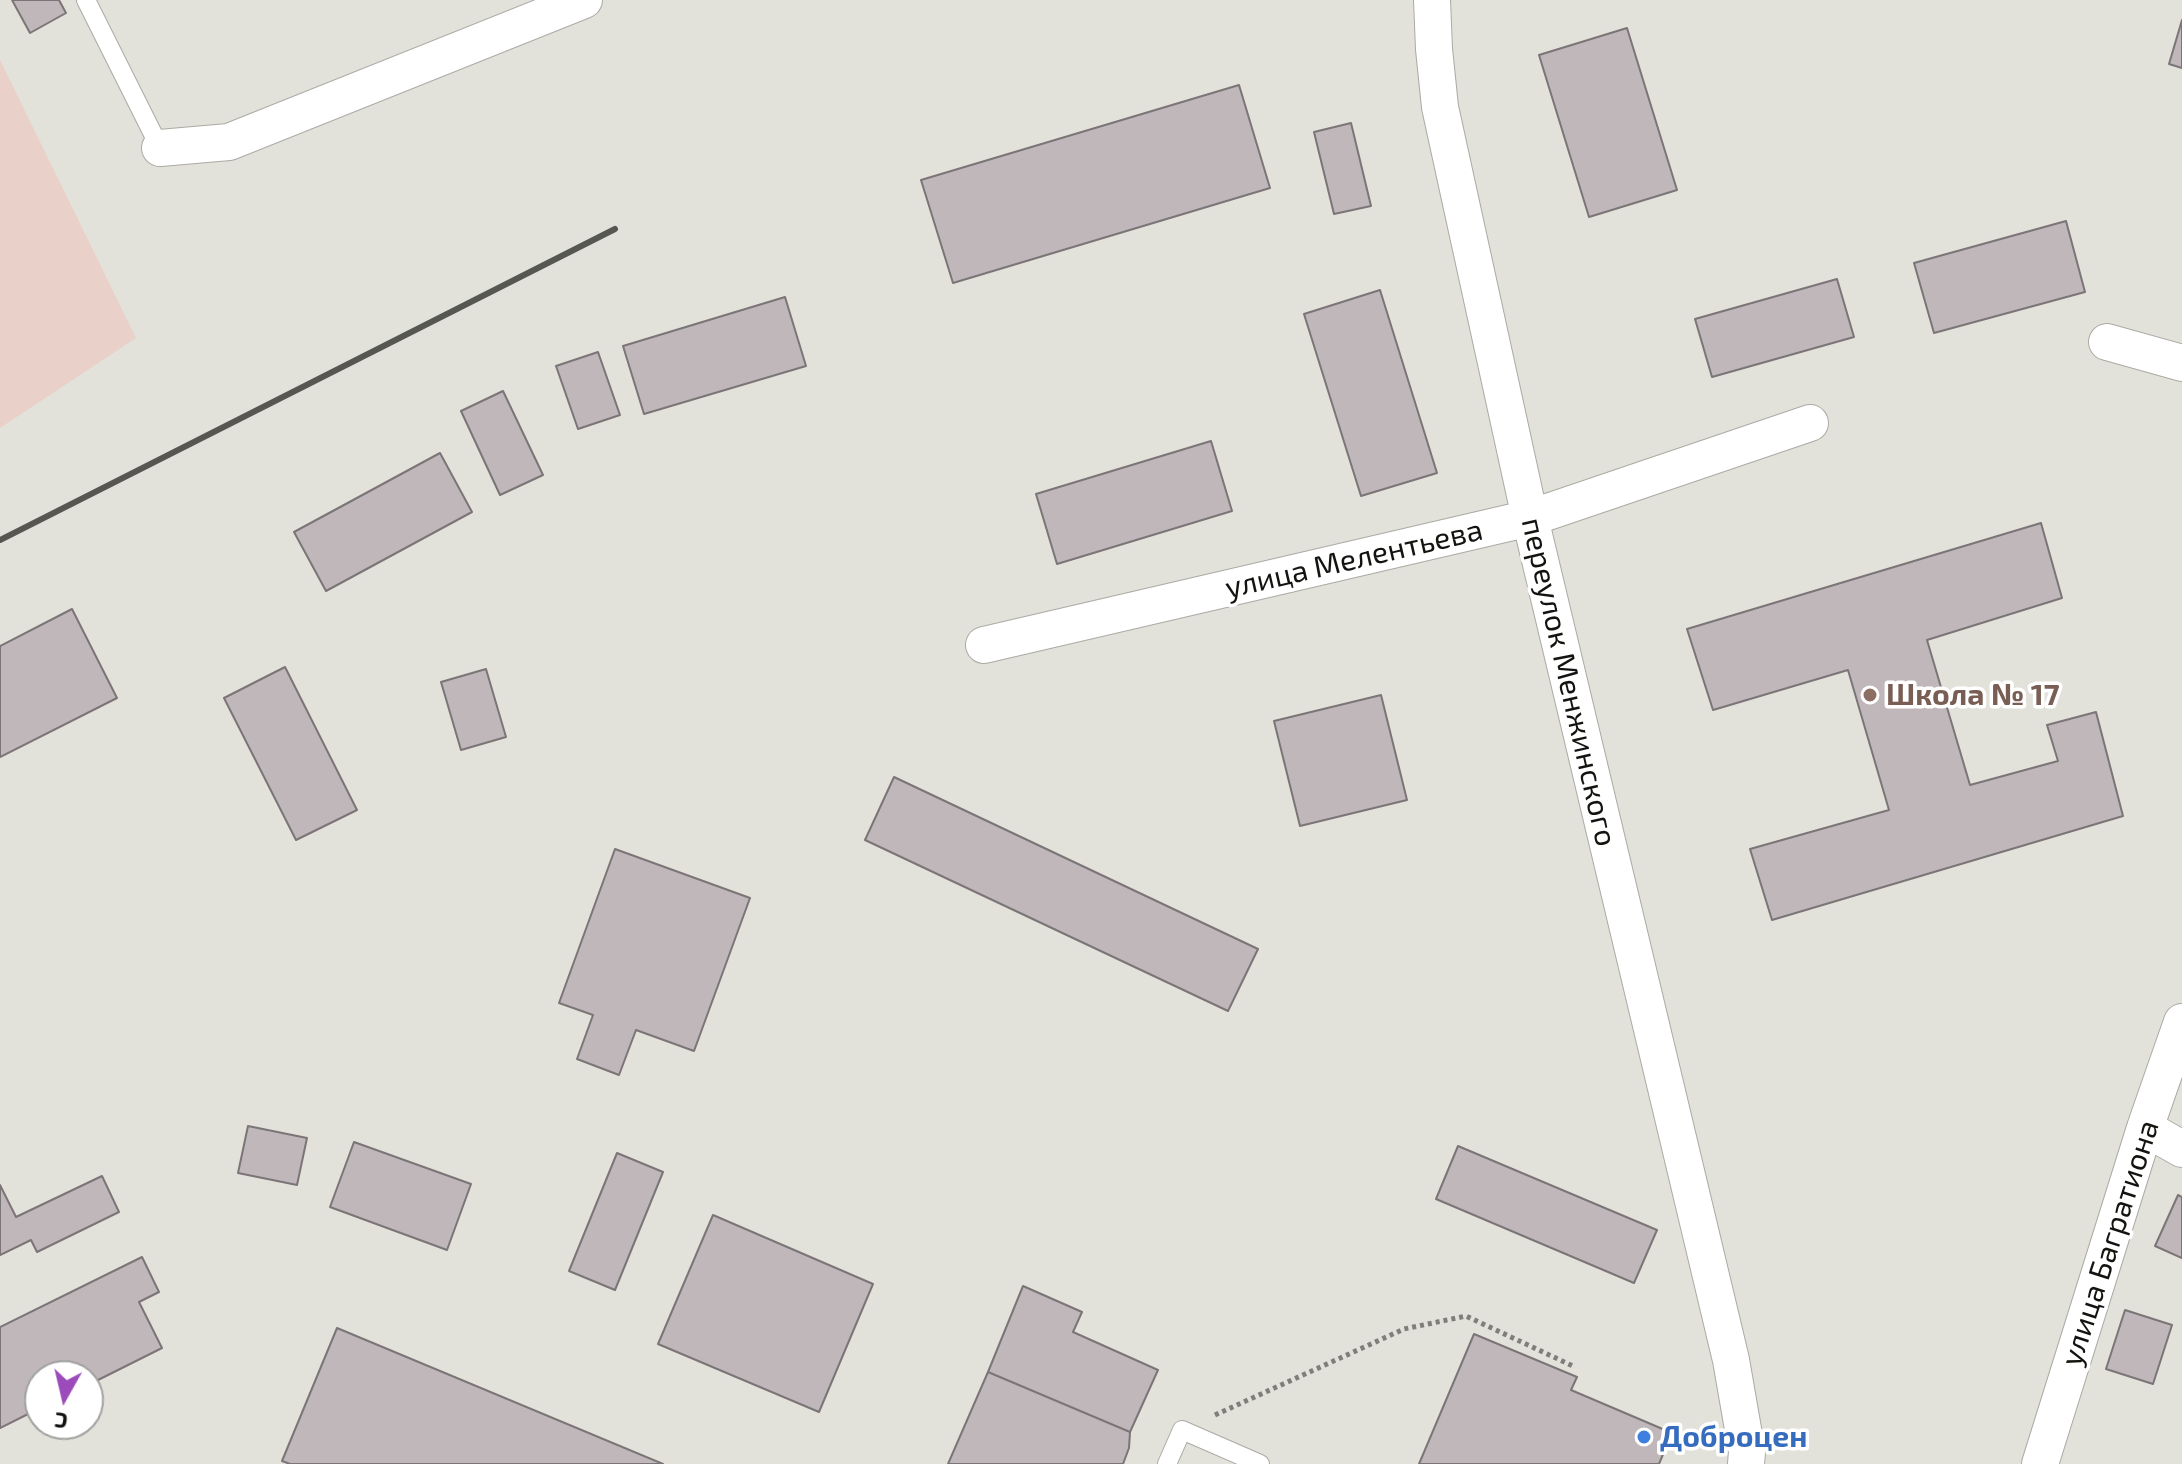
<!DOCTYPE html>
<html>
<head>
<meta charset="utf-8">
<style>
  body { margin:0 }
  #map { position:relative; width:2182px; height:1464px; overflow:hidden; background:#e2e1da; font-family:"Exo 2",sans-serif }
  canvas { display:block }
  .north { position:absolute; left:24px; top:1360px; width:80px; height:80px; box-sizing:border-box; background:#fff; border:2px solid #a1a19f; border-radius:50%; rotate:188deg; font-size:22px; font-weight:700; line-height:32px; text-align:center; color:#131310 }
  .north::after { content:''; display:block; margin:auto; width:28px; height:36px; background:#9c4bba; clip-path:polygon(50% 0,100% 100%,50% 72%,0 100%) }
</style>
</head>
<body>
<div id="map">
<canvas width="2182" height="1464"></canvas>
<div class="north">С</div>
</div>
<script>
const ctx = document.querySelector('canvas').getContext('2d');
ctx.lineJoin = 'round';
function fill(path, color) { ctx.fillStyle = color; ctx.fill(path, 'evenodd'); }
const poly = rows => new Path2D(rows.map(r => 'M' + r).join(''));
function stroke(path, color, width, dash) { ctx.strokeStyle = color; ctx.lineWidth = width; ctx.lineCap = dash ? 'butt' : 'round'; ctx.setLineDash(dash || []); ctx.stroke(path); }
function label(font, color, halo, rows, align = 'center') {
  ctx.font = font + ' "Exo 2",sans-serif'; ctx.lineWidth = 7; ctx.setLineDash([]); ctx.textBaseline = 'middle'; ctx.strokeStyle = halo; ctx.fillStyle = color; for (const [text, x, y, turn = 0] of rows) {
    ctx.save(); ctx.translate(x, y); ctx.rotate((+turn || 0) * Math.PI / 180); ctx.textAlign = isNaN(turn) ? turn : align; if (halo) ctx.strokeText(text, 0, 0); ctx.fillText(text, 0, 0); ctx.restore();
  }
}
fill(poly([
  [0,60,136,338,0,428]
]), '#e9d1c9');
const building = poly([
  [12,0,59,0,66,13,30,33,12,0],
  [2182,20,2182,68,2169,64,2182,20],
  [1627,28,1677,190,1589,217,1539,55,1627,28],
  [1239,85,1270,188,953,283,921,180,1239,85],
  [1351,123,1371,206,1334,214,1314,132,1351,123],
  [2066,221,2085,292,1934,333,1914,263,2066,221],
  [1837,279,1854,337,1712,377,1695,319,1837,279],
  [1380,290,1437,473,1361,496,1304,314,1380,290],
  [785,297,806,366,644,414,623,346,785,297],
  [598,352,620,415,578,429,556,366,598,352],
  [503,391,543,475,500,495,461,411,503,391],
  [1211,441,1232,511,1057,564,1036,494,1211,441],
  [440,453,472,512,326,591,294,532,440,453],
  [2041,523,2062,598,1927,640,1970,785,2058,761,2047,725,2096,712,2123,816,1772,920,1750,849,1889,810,1848,670,1713,710,1687,629,2041,523],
  [72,609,117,698,0,757,0,646,72,609],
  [285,667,357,810,296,840,224,698,285,667],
  [486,669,506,737,461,750,441,682,486,669],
  [1381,695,1407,800,1300,826,1274,721,1381,695],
  [894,777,1258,949,1228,1011,865,840,894,777],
  [615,849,750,898,694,1051,636,1030,619,1075,577,1059,593,1015,559,1003,615,849],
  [248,1126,307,1138,297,1185,238,1173,248,1126],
  [354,1142,471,1184,447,1250,330,1207,354,1142],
  [1458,1146,1657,1230,1634,1283,1436,1199,1458,1146],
  [617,1153,663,1172,615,1290,569,1271,617,1153],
  [102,1176,119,1212,37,1252,31,1240,0,1255,0,1185,16,1217,102,1176],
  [2178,1195,2182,1197,2182,1258,2155,1246,2178,1195],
  [713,1215,873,1284,819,1412,658,1344,713,1215],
  [142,1257,159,1292,139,1302,162,1348,88,1385,88,1376,40,1376,40,1408,0,1428,0,1327,142,1257],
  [1023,1286,1082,1312,1073,1332,1158,1370,1130,1432,988,1372,1023,1286],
  [2125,1310,2172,1325,2153,1384,2106,1369,2125,1310],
  [337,1328,663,1464,290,1464,282,1461,337,1328],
  [1474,1334,1577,1377,1571,1390,1672,1433,1659,1464,1419,1464,1474,1334],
  [988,1372,1130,1432,1129,1448,1123,1464,948,1464,988,1372]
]);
fill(building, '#bfb7ba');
stroke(building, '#7c7577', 2);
const lane = poly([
  [86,0,160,148],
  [1167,1464,1182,1430,1260,1464]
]);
const street = poly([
  [1432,0,1434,49,1440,107,1530,518,1731,1360,1747,1452,1746,1464],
  [160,148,229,142,584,0],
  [2107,342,2182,363],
  [984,645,1530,518,1810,423],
  [2145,1128,2182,1149],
  [2040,1464,2145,1128,2182,1022]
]);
stroke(lane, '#abaaa4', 20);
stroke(street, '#abaaa4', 38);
stroke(poly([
  [1215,1415,1404,1329,1466,1316,1575,1367]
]), '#7f7e79', 5, [4, 4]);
stroke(lane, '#fff', 18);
stroke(street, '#fff', 36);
stroke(poly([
  [0,540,615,229]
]), '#575752', 6);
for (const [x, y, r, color] of [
  [1870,695,8,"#8d6e63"],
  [1644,1437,8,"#3f7fe0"]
]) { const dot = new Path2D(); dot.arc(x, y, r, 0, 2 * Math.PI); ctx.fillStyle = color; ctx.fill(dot); stroke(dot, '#fff', 3); }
label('30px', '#131310', '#fff', [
  ["улица Мелентьева",1354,559,-13],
  ["переулок Менжинского",1569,682,77],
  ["улица Багратиона",2110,1243,-72]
]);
label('bold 30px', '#785e54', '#fff', [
  ["Школа № 17",1886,695]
], 'left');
label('bold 30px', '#366cbe', '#fff', [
  ["Доброцен",1660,1437]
], 'left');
</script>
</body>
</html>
